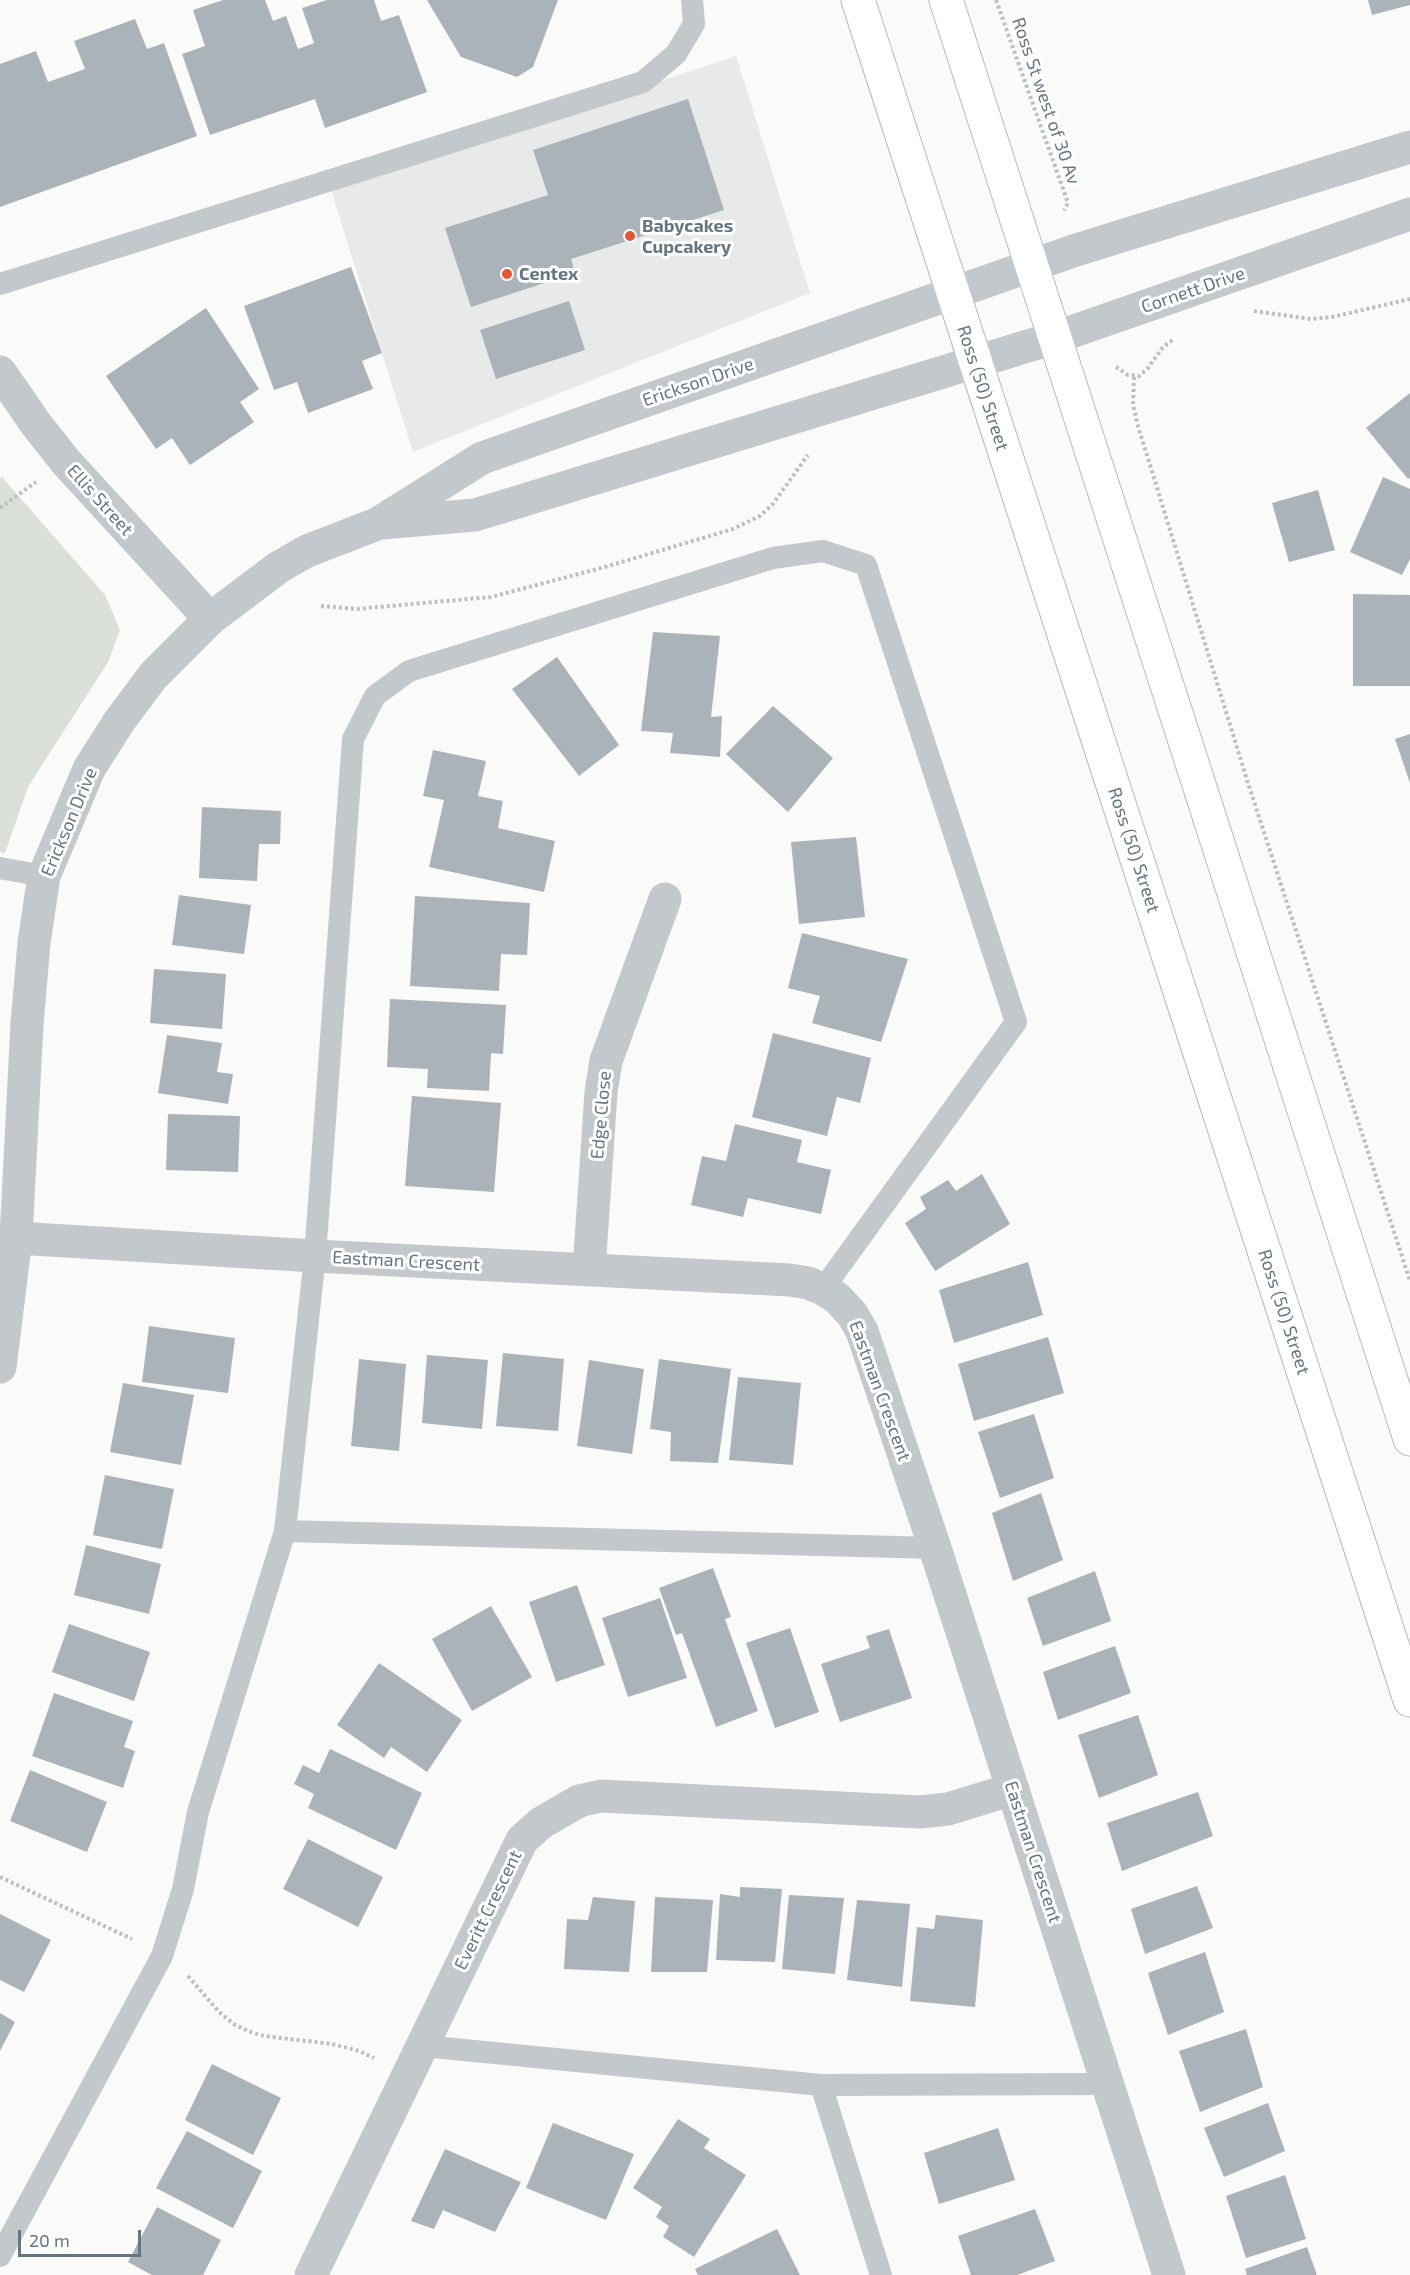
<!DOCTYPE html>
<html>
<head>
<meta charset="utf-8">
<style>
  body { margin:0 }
  #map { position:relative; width:1410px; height:2275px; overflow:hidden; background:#fafaf8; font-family:"Exo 2",sans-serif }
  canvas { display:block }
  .scale { position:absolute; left:18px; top:2230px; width:123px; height:27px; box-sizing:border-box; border:3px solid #657683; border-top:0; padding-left:8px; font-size:18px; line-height:21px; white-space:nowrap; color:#657683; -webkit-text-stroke:4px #fff; paint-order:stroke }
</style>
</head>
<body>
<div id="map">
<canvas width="1410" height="2275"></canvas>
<div class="scale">20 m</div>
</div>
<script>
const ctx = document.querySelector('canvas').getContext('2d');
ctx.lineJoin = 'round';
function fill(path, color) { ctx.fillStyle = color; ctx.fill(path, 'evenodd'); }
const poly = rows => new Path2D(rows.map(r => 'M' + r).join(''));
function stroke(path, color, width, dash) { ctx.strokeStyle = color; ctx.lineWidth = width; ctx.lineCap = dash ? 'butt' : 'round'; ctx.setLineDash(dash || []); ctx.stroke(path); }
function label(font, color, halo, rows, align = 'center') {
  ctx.font = font + ' "Exo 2",sans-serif'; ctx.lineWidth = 6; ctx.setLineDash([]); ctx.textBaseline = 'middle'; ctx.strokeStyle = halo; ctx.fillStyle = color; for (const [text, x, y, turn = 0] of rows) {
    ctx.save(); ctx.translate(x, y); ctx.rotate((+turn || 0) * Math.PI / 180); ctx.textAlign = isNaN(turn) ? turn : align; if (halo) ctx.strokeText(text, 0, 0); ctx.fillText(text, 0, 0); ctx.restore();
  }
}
fill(poly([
  [736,56,810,293,413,452,331,190]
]), '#e8e9e9');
fill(poly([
  [2,477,105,595,120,630,108,662,28,787,5,853,0,852,0,478]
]), '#dadfd7');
fill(poly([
  [223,0,265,0,273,21,286,16,298,49,314,43,302,8,327,0,374,0,381,21,399,15,427,92,325,128,315,99,210,135,182,54,205,46,193,10],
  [427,0,558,0,533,67,517,77,461,57],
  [1368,0,1410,0,1410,5,1372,15],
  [135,19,147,49,164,43,197,136,0,207,0,64,36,51,48,82,85,69,74,41],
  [688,99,724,210,571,259,575,273,471,307,445,228,548,195,533,150],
  [351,267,382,353,362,361,373,389,308,413,297,382,274,390,244,306],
  [569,301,585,350,496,379,480,330],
  [206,308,259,389,240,402,254,422,190,465,172,438,156,449,106,376],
  [1410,393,1410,478,1408,479,1366,428],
  [1383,477,1410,489,1410,559,1402,575,1350,552],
  [1318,490,1335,550,1289,562,1272,503],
  [1353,594,1410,595,1410,686,1353,686],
  [653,632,720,636,711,717,722,716,720,757,670,753,673,733,641,731],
  [557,657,619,745,579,776,512,689],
  [773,706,833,758,788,812,726,754],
  [1410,734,1410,783,1395,739],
  [433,750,486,761,478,796,503,801,498,828,555,841,544,892,429,867,444,800,423,796],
  [202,807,281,811,280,844,259,844,257,881,199,878],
  [856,837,865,917,799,924,791,842],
  [179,895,251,905,244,954,172,945],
  [415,896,530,903,527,955,501,954,499,991,410,986],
  [802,933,908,959,881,1042,812,1023,820,996,788,988],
  [154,969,226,974,222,1029,150,1023],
  [390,999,506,1005,503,1054,491,1053,489,1091,427,1088,428,1069,387,1067],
  [773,1033,871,1058,860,1103,837,1097,827,1136,752,1117],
  [167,1035,222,1043,217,1072,233,1074,228,1104,158,1093],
  [412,1096,501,1103,494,1192,405,1186],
  [168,1114,240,1116,238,1172,166,1170],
  [735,1124,802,1140,797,1162,831,1170,821,1214,748,1198,743,1217,691,1205,702,1156,726,1161],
  [982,1174,1010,1224,935,1271,905,1223,926,1209,920,1197,948,1180,956,1191],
  [1028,1262,1043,1315,954,1343,939,1290],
  [149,1326,235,1338,228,1393,142,1382],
  [1048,1337,1064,1393,974,1421,958,1364],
  [503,1353,564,1359,558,1431,496,1426],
  [427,1355,488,1360,482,1429,422,1423],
  [359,1359,406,1364,399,1451,351,1446],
  [659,1359,731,1369,718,1463,670,1461,671,1432,650,1429],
  [589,1360,644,1369,632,1454,577,1446],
  [738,1377,801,1383,793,1465,729,1460],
  [123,1383,194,1395,181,1465,110,1452],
  [1034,1414,1054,1478,1000,1498,978,1432],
  [105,1475,174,1489,162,1549,93,1535],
  [1041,1493,1063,1560,1013,1581,992,1513],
  [86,1545,161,1564,149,1614,74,1595],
  [713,1568,731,1617,725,1619,758,1711,716,1727,682,1633,676,1635,659,1588],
  [1095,1571,1111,1621,1043,1646,1027,1598],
  [577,1585,605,1665,556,1682,529,1602],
  [660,1598,687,1678,628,1697,602,1618],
  [491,1606,532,1677,472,1711,432,1639],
  [69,1624,150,1652,134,1701,52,1672],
  [790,1628,819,1712,775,1728,746,1643],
  [889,1629,912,1698,840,1722,821,1664,870,1648,866,1636],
  [1115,1646,1131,1693,1058,1720,1043,1672],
  [379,1663,462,1720,427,1772,391,1747,384,1758,337,1725],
  [54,1693,133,1721,124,1747,135,1751,123,1788,32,1756],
  [1138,1715,1158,1775,1099,1798,1078,1735],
  [330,1749,422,1793,396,1850,308,1808,314,1794,294,1784,303,1765,319,1773],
  [30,1770,107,1802,87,1852,10,1821],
  [1198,1792,1213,1836,1122,1871,1107,1823],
  [308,1839,383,1877,358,1927,283,1889],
  [1197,1886,1213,1928,1145,1954,1131,1909],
  [740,1887,782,1889,775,1962,716,1960,720,1894,740,1897],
  [789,1895,844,1898,835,1974,782,1969],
  [593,1897,635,1901,629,1972,564,1969,567,1919,588,1920],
  [655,1897,713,1900,707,1972,651,1972],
  [857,1900,910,1904,902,1987,847,1980],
  [0,1914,51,1940,24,1992,0,1980],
  [936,1915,983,1920,975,2007,910,2001,917,1927,934,1929],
  [1205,1952,1224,2012,1168,2035,1148,1973],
  [0,2013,15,2022,0,2051],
  [1246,2029,1263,2087,1200,2112,1179,2051],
  [212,2064,281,2098,253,2155,185,2120],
  [1268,2103,1285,2151,1224,2177,1204,2128],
  [678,2119,710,2139,704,2148,746,2175,694,2257,663,2237,669,2226,656,2217,662,2207,633,2188],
  [553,2123,634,2154,606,2220,526,2188],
  [998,2128,1015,2180,939,2204,924,2153],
  [187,2131,262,2171,233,2228,156,2188],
  [445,2149,521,2182,495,2232,443,2210,434,2229,411,2221],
  [1285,2175,1306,2239,1246,2258,1226,2196],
  [157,2207,221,2240,203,2275,152,2275,128,2262],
  [1035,2209,1055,2261,1017,2275,971,2275,958,2236],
  [777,2229,800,2275,698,2275,695,2269],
  [1307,2247,1317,2275,1247,2275,1245,2269]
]), '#aab3b9');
const secondary = poly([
  [858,0,1410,1700],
  [946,0,1410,1439]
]);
stroke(secondary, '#b3babf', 35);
stroke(poly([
  [996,0,1068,203,1064,210],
  [1254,311,1311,319,1332,317,1410,299],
  [1116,367,1128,375,1139,376,1148,368,1163,347,1174,339],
  [1134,377,1133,404,1138,426,1247,780,1410,1281],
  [0,508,36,482],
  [321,606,356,609,491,597,605,567,733,529,760,516,772,505,808,455],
  [0,1877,132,1939],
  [188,1976,219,2012,235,2025,251,2032,264,2036,332,2044,359,2051,374,2058]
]), '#bbbfc2', 4, [3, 3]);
stroke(poly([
  [0,284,643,82,676,54,694,24,692,0],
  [0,868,44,876],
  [285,1531,935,1548],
  [423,2046,821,2085,1108,2084],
  [821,2085,881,2275],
  [0,2256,162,1956,183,1889,198,1812,285,1531,315,1256,353,739,375,696,409,671,773,558,823,551,866,565,1016,1022,823,1289]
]), '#c3c8cc', 22);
stroke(poly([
  [0,372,36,424,66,462,210,619],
  [16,1238,315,1256,790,1280,808,1283,823,1289,837,1298,852,1314,862,1331,935,1548,1169,2275],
  [589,1270,601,1092,606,1061,665,899],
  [311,2275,522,1840,541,1823,579,1801,601,1796,920,1812,948,1809,1013,1789]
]), '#c3c8cc', 33);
stroke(poly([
  [382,523,475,515,1054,338,1410,214],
  [0,1367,16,1238,27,1024,34,943,44,876,89,769,118,723,153,676,210,619,279,567,307,551,377,524,482,458,1076,250,1410,147]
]), '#c3c8cc', 33);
stroke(secondary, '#fff', 33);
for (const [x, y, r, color] of [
  [630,236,6,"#e4572e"],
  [507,274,6,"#e4572e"]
]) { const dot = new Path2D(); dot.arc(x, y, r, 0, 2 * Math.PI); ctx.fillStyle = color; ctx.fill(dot); stroke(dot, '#fff', 2); }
label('18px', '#657683', '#fff', [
  ["Ross St west of 30 Av",1046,101,71],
  ["Cornett Drive",1193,290,-19],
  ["Erickson Drive",698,382,-19],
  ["Ross (50) Street",983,388,72],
  ["Ellis Street",100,500,48],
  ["Erickson Drive",69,822,-67],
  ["Ross (50) Street",1134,850,72],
  ["Edge Close",601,1115,-85],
  ["Eastman Crescent",406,1261,3],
  ["Ross (50) Street",1284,1312,72],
  ["Eastman Crescent",880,1391,70],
  ["Eastman Crescent",1033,1852,72],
  ["Everitt Crescent",488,1910,-64]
]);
label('bold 18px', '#657683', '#fff', [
  ["Babycakes",642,226],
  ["Cupcakery",642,247],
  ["Centex",519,274]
], 'left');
</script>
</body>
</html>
